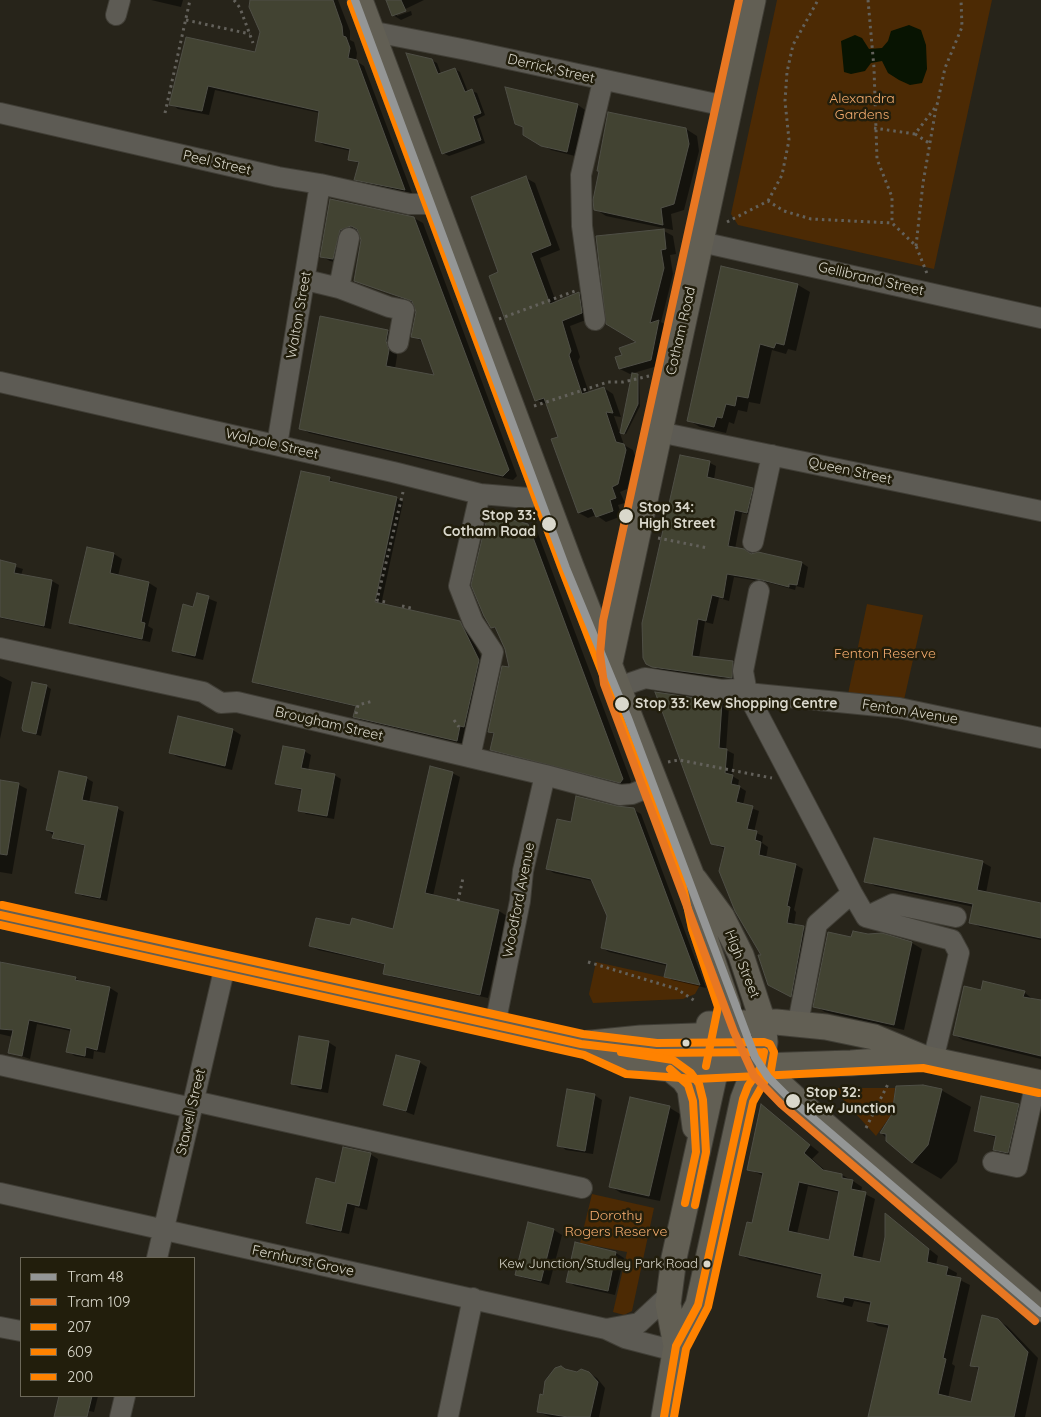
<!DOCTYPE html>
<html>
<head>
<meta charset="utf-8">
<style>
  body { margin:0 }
  #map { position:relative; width:1041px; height:1417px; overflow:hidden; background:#27241a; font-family:Quicksand,sans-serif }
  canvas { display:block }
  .legend { position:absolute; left:20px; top:1257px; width:175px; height:140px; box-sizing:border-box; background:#221e0c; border:1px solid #6c6859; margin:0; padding:6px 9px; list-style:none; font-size:15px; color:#dad8cc }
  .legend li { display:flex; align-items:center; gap:10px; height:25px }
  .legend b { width:25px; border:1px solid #6c6859 }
</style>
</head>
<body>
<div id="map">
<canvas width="1041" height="1417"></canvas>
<ul class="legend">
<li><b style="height:6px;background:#949696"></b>Tram 48</li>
<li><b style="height:6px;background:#e87722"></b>Tram 109</li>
<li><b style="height:6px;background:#ff8200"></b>207</li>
<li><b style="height:6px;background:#ff8200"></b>609</li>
<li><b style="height:6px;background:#ff8200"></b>200</li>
</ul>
</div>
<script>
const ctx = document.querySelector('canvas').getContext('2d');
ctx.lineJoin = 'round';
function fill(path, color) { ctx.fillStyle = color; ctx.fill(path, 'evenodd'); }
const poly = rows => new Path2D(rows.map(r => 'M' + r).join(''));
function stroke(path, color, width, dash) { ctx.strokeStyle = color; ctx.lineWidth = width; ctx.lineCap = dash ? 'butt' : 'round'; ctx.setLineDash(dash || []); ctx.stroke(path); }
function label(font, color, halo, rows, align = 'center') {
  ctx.font = font + ' Quicksand,sans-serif'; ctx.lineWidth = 5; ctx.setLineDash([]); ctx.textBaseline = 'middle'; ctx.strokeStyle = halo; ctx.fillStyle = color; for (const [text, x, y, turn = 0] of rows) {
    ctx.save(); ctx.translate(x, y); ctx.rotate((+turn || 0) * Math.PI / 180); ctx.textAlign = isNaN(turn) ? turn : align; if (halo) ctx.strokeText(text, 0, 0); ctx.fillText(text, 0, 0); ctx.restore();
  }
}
fill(poly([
  [777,0,992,0,934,269,738,225,731,214],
  [867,604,923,615,904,700,848,694],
  [596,962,700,985,695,994,683,999,593,1003,589,994],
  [838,1088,895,1088,892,1114,876,1136,836,1092],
  [592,1194,654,1208,632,1311,624,1315,613,1312,627,1252,580,1243]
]), '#4c2a04');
fill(poly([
  [909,25,921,30,926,45,927,69,922,83,910,85,899,80,888,73,882,61,871,63,865,71,851,74,844,72,841,41,855,35,862,38,869,49,882,48,888,41,891,31]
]), '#081402');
fill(poly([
  [151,0,183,0,181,7],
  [251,0,338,0,350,31,350,40,354,42,357,53,356,61,364,66,412,193,363,183,356,179,360,164,349,159,351,151,324,145,316,140,320,113,215,90,209,115,178,109,171,104,256,53,262,32],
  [388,0,424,0,397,13,397,16,411,11,412,15,401,20,393,15],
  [431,60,437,63,441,74,455,69,460,72,468,92,472,91,477,93,485,115,477,119,485,143,449,156,443,153],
  [578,105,585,110,575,156,551,150,524,134,524,128,516,123],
  [686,129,697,136,699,151,684,210,671,214,673,230,606,216,595,209],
  [526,178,535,183,560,250,540,258,556,302,579,293,588,299,591,318,570,326,580,357,578,361,589,393,604,388,613,394,621,417,614,416,624,445,633,450,635,456,627,489,620,492,625,503,618,505,622,516,606,522,596,515,588,518,579,513,560,437,548,405,536,400,500,273],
  [331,201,414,218,423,223,517,476,513,480,309,433,301,428,321,317,388,331,397,336,395,347,397,356,395,369,435,376,423,342,413,336,417,312,414,303,355,280,362,240,359,231,349,234,341,263,330,261,321,256],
  [664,231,673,236,676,254,670,255,673,274,661,322,668,326,661,365,630,374,620,369,623,355,639,342],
  [722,267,798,285,810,292,796,351,788,349,786,354,772,350,760,404,749,402,747,412,738,410,734,424,729,422,726,433,700,427,688,420],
  [637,375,639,376,640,406,626,434,622,432],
  [681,456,710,463,716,466,714,480,752,489,759,493,754,516,742,513,735,549,751,555,802,563,808,567,804,588,796,586,795,590,770,583,734,577,729,601,719,598,713,624,705,622,699,658,733,662,739,666,739,680,660,670,654,667],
  [302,472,330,479,336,484,397,498,403,502,381,605,460,623,467,627,485,665,464,744,361,720,354,716,357,707,260,685,254,681],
  [527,525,537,531,632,784,629,787,500,754,492,749,495,735,489,732,510,669,506,649,498,630,492,627],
  [88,548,114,554,122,559,118,576,149,583,157,588,148,626,153,629,150,642,79,627,71,622],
  [0,562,23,569,21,575,52,581,59,585,51,629,0,618],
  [197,594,217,602,203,660,182,655,174,650,194,608],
  [0,676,12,682,0,739],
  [46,686,51,689,41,736,24,731],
  [722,703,729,707,726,750,734,754,732,776,739,780,738,786,746,791,743,805,759,811,754,832,763,836,762,843,768,847,766,858,796,865,803,869,794,910,796,912,794,926,811,931,798,1000,770,984,763,956,746,929,721,870,725,849,712,844],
  [179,717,233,730,241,735,232,770,178,757,170,753],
  [304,751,311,755,308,771,334,775,341,779,334,819,306,814,300,810,303,791,276,783],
  [452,773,460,777,433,896,499,911,507,916,488,998,392,977,384,973,386,965,318,950,311,946,351,927,394,930],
  [86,778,93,782,89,803,118,809,124,812,107,901,83,896,77,893,86,846,60,841,47,830],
  [0,781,19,785,27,789,12,874,0,872],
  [617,808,634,810,641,814,706,988,672,980,666,976,668,966,609,952,602,948,608,916,593,881,554,873,547,869],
  [982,862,991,867,986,893,1041,905,1041,940,980,927,971,922,974,907,875,886,866,881],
  [868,935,912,943,922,949,904,1030,825,1012,815,1006,852,939],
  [0,961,10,965,75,978,84,983,110,988,118,993,105,1053,94,1051,93,1059,75,1056,67,1051,71,1031,37,1024,30,1059,10,1052,13,1037,0,1034],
  [982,992,1024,992,1041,1006,1041,1059,963,1040,954,1035],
  [328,1042,336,1047,328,1093,300,1088,292,1084],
  [419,1062,427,1067,414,1115,385,1104],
  [941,1090,971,1107,957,1162,941,1179,912,1162,881,1133],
  [594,1095,602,1100,593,1154,566,1150,559,1145],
  [631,1099,670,1108,680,1114,660,1201,621,1193,610,1186],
  [1018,1105,1025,1109,1015,1156,1002,1154,995,1150,997,1138,975,1131],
  [762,1106,819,1152,812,1159,827,1172,842,1175,853,1181,862,1187,861,1192,875,1199,862,1259,881,1264,886,1238,886,1215,938,1256,936,1265,948,1268,957,1273,956,1278,970,1285,952,1364,955,1366,948,1398,972,1404,980,1370,972,1365,997,1320,1007,1326,1038,1358,1025,1417,870,1417,889,1328,878,1326,868,1320,872,1305,854,1301,852,1307,828,1301,818,1296,823,1276,750,1260,741,1255,753,1224,764,1176,748,1169],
  [808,1186,840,1193,830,1242,797,1234],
  [370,1154,378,1159,367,1210,355,1207,349,1234,315,1227,307,1222,336,1184],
  [528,1224,554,1230,562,1235,549,1285,524,1278,516,1274],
  [576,1244,616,1253,624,1258,615,1295,575,1286,567,1281],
  [568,1371,589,1373,597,1378,605,1388,599,1417,551,1417,538,1412,544,1397],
  [60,1396,98,1396,94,1412,89,1411,88,1417,55,1417]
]), '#0007');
const building = poly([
  [250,0,333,0,342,26,343,36,346,37,350,48,348,58,357,60,405,190,354,180,359,162,348,160,350,149,315,141,319,111,208,86,202,111,169,105,186,37,255,52,260,32,249,7,250,0],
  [386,0,401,0,406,11,392,16,386,0],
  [406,53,432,59,438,74,455,68,465,92,472,89,481,113,473,116,481,140,442,154,406,53],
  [505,87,578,104,567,152,541,146,523,135,523,127,515,124,505,87],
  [608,112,686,128,689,144,674,204,661,208,663,225,594,210,593,200,599,171,597,171,608,112],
  [526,176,551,245,531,253,550,304,579,292,582,313,562,321,571,351,569,355,582,394,604,387,613,413,606,412,616,442,624,444,626,450,618,484,612,487,616,498,610,500,613,511,596,517,592,508,578,513,551,439,558,437,544,398,535,401,489,276,498,272,471,197,526,176],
  [330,199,414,217,509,470,503,476,299,429,320,316,388,330,386,341,389,350,386,366,434,375,421,339,411,337,416,312,412,301,354,281,361,240,357,229,351,226,340,230,333,259,320,257,330,199],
  [664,229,666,249,661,250,664,268,650,323,659,320,651,360,619,369,615,357,622,355,619,348,636,342,606,324,596,236,664,229],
  [721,266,798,284,784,345,776,343,774,348,760,344,748,398,737,396,735,406,726,404,722,418,717,417,714,427,687,421,721,266],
  [632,373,638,374,638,404,624,434,620,433,632,373],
  [680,455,710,461,707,477,753,488,747,513,735,510,728,546,744,549,751,554,758,552,802,562,797,585,789,584,789,587,762,580,727,574,723,598,712,595,706,621,698,619,692,656,733,661,732,678,652,667,646,664,643,658,642,623,680,455],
  [301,471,330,477,329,481,397,497,375,602,460,621,479,660,464,727,460,726,457,741,353,717,356,706,252,682,301,471],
  [488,514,528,524,623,779,620,783,490,750,494,733,488,732,502,666,509,667,505,649,495,627,491,628,484,616,471,585,488,514],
  [87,547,114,553,110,573,149,582,141,622,145,623,142,639,69,623,87,547],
  [0,560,16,564,14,573,52,580,44,626,0,617,0,560],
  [197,593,209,596,195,656,172,651,183,604,193,607,197,593],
  [32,682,47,685,36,734,23,731,22,728,32,682],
  [655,692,722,702,719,748,727,749,725,773,733,775,731,784,740,786,736,802,753,806,747,829,757,831,755,840,761,842,759,855,796,864,787,906,790,907,787,923,804,926,791,997,768,985,758,955,761,955,735,911,719,871,725,847,711,844,655,692],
  [178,716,233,729,225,766,169,753,178,716],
  [283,746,305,750,301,768,335,774,327,816,298,811,302,789,275,784,283,746],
  [430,766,453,772,425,893,499,910,480,995,383,974,385,964,309,946,316,918,350,925,352,918,393,929,430,766],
  [59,771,87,777,82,800,118,807,100,898,75,893,85,845,52,838,54,832,46,830,59,771],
  [0,780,19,783,7,855,0,854,0,780],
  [576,796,617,806,634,808,700,985,664,977,667,964,601,948,607,916,591,879,546,869,557,819,571,822,576,796],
  [874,838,983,861,977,890,1041,903,1041,938,969,923,973,904,864,882,874,838],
  [853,931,868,934,882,933,912,942,894,1025,813,1007,828,932,851,937,853,931],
  [0,962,76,977,75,980,110,987,97,1050,86,1047,85,1056,66,1052,71,1029,29,1020,22,1056,8,1053,13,1030,0,1029,0,962],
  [983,981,1025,991,1023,997,1041,1000,1041,1056,953,1035,964,986,981,990,983,981],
  [299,1036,329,1041,321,1089,291,1084,299,1036],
  [396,1055,420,1061,406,1111,383,1105,396,1055],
  [923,1085,942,1089,928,1145,912,1163,886,1141,886,1134,880,1133,892,1114,896,1086,923,1085],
  [567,1089,595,1094,585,1151,557,1146,567,1089],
  [981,1096,1019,1104,1008,1153,993,1150,996,1136,974,1131,981,1096],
  [630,1097,670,1106,649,1196,609,1187,630,1097],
  [761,1104,810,1145,804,1153,823,1170,842,1174,842,1178,853,1180,851,1189,866,1192,853,1256,880,1262,885,1237,885,1213,929,1249,927,1262,948,1267,946,1275,961,1278,943,1358,946,1359,938,1394,971,1402,979,1367,970,1366,982,1315,998,1319,1028,1352,1014,1417,868,1417,889,1325,867,1321,871,1302,844,1297,843,1302,817,1297,822,1274,739,1255,747,1222,752,1223,763,1173,747,1170,761,1104],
  [799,1182,839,1191,829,1240,788,1231,799,1182],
  [343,1147,371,1153,359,1206,347,1203,341,1231,306,1223,316,1178,335,1183,343,1147],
  [528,1222,554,1229,541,1281,515,1275,528,1222],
  [575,1242,616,1252,608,1291,566,1282,575,1242],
  [561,1366,565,1369,577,1372,581,1369,589,1372,598,1382,590,1417,568,1417,537,1412,540,1394,543,1395,545,1381,555,1368,561,1366],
  [59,1396,92,1396,87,1417,54,1417,59,1396]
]);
fill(building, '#424332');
stroke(building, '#4f4f46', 1);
const minor = poly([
  [116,15,120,0],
  [372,34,380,33,467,50,730,107],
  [0,113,278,177,320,184,409,204,436,204],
  [701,242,1041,318],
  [306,280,339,288,389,307,404,310,398,343],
  [339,288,349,238],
  [595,320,582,226,581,175,603,81],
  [0,382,393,472,480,494,528,498,543,492],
  [659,432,1041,511],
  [277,445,320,184],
  [753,542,772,455],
  [759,591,743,671,747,693,852,893,866,917,893,904,956,917],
  [0,648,203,692,221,703,237,702,545,775,620,795,632,794,657,784],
  [619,687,645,678,722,690,739,689,747,693,899,708,1041,738],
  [470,757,493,652,473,622,459,586,480,494],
  [866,917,952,940,959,953,933,1060],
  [798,1023,817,924,852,893],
  [495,1025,520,901,523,871,545,775],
  [611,1048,656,1053,734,1053],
  [0,1065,192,1108],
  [194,1101,582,1188],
  [993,1162,1017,1167,1036,1082],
  [0,1193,606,1329,625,1338,675,1351],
  [157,1258,225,966],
  [0,1327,21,1331],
  [606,1329,639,1323,668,1296],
  [120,1417,125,1396],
  [448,1417,473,1298]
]);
const major = poly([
  [360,0,571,566,691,874,701,926,728,1006,726,1023,674,1258,668,1304,676,1346],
  [610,662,753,0],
  [0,915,581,1044,641,1038,695,1036,716,1037,738,1042,748,1049,776,1081,818,1119,1041,1309],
  [709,1024,776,1022,826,1027,874,1037,924,1058,1041,1083],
  [587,1045,628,1064,670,1069,851,1063,919,1058],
  [670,1069,684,1080,690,1089,695,1127],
  [664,1417,676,1346,698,1305,743,1099,748,1086,761,1067,765,1042,763,1022,741,955,722,917,695,880]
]);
stroke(minor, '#403e36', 22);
stroke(major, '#403e36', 27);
stroke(poly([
  [234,0,240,8,253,43],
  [868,0,874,68,877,159,892,197,892,223,916,246,928,276],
  [186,20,250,34],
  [165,113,190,0],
  [874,128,915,134,937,105,945,68,962,27,961,0],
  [915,134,929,143],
  [768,201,782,175,789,140,785,101,787,72,793,45,818,0],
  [727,222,768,201,784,211,811,219,892,223],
  [916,246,923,183,936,108],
  [499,319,575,291],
  [534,406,608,382,623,382,649,376],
  [658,538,708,548],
  [385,602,377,600,403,492],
  [402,606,411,608],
  [356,714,358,705,373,701],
  [454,720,459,727],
  [668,762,679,760,772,778],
  [458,901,463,878],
  [588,962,677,989,695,1001],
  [866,1128,889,1082]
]), '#63615b', 3, [2.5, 4]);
stroke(minor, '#5d5b54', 20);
stroke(major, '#625f54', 25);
stroke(poly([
  [664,815,690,864]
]), '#616057', 1);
stroke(poly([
  [0,915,581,1044,656,1053,764,1052],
  [670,1069,688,1085,693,1101,696,1152,685,1203],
  [664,1417,676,1346,698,1305,743,1099,748,1086,761,1067,764,1052]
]), '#ff8200', 8);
stroke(poly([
  [351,3,562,569,681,877,692,929,718,1007,706,1066],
  [0,925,584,1055,626,1074,696,1079,923,1068,1039,1093]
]), '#ff8200', 8);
stroke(poly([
  [2,905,583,1034,657,1043,764,1042,770,1044,774,1052,771,1070,753,1102,708,1307,686,1349,674,1417],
  [621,1052,673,1060,691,1073,699,1084,703,1100,706,1152,695,1205]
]), '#ff8200', 8);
stroke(poly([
  [355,0,566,568,628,718,755,1057,768,1077,787,1096,1041,1313]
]), '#949696', 8);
stroke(poly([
  [739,0,603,621,600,654,604,684,734,1032,754,1076,781,1104,1035,1321]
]), '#e87722', 8);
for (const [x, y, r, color] of [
  [626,516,8,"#dad8cc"],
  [549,524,8,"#dad8cc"],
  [622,704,8,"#dad8cc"],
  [686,1043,4.5,"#dad8cc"],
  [793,1101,8,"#dad8cc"],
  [707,1264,4.5,"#dad8cc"]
]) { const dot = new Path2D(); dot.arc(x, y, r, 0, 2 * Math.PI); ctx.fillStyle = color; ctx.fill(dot); stroke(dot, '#221e0c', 2); }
label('13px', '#dad8cc', '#221e0c', [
  ["Kew Junction/Studley Park Road",698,1264]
], 'right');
label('14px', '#dad8cc', '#221e0c', [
  ["Derrick Street",551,69,13],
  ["Peel Street",217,163,13],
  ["Gellibrand Street",871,279,13],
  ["Walton Street",299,315,-80],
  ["Cotham Road",681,331,-77],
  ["Walpole Street",272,444,13],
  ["Queen Street",850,471,12],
  ["Fenton Avenue",910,712,9],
  ["Brougham Street",329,724,13],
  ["Woodford Avenue",519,900,-79],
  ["High Street",742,964,68],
  ["Stawell Street",191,1112,-77],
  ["Fernhurst Grove",303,1261,12]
]);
label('14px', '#f8af71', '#221e0c', [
  ["Alexandra",862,99],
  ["Gardens",862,115],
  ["Fenton Reserve",885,654],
  ["Dorothy",616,1216],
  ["Rogers Reserve",616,1232]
]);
label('bold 14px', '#dad8cc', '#221e0c', [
  ["Stop 34:",639,508],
  ["High Street",639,524],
  ["Stop 33:",536,516,"right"],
  ["Cotham Road",536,532,"right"],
  ["Stop 33: Kew Shopping Centre",635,704],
  ["Stop 32:",806,1093],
  ["Kew Junction",806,1109]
], 'left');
</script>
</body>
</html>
